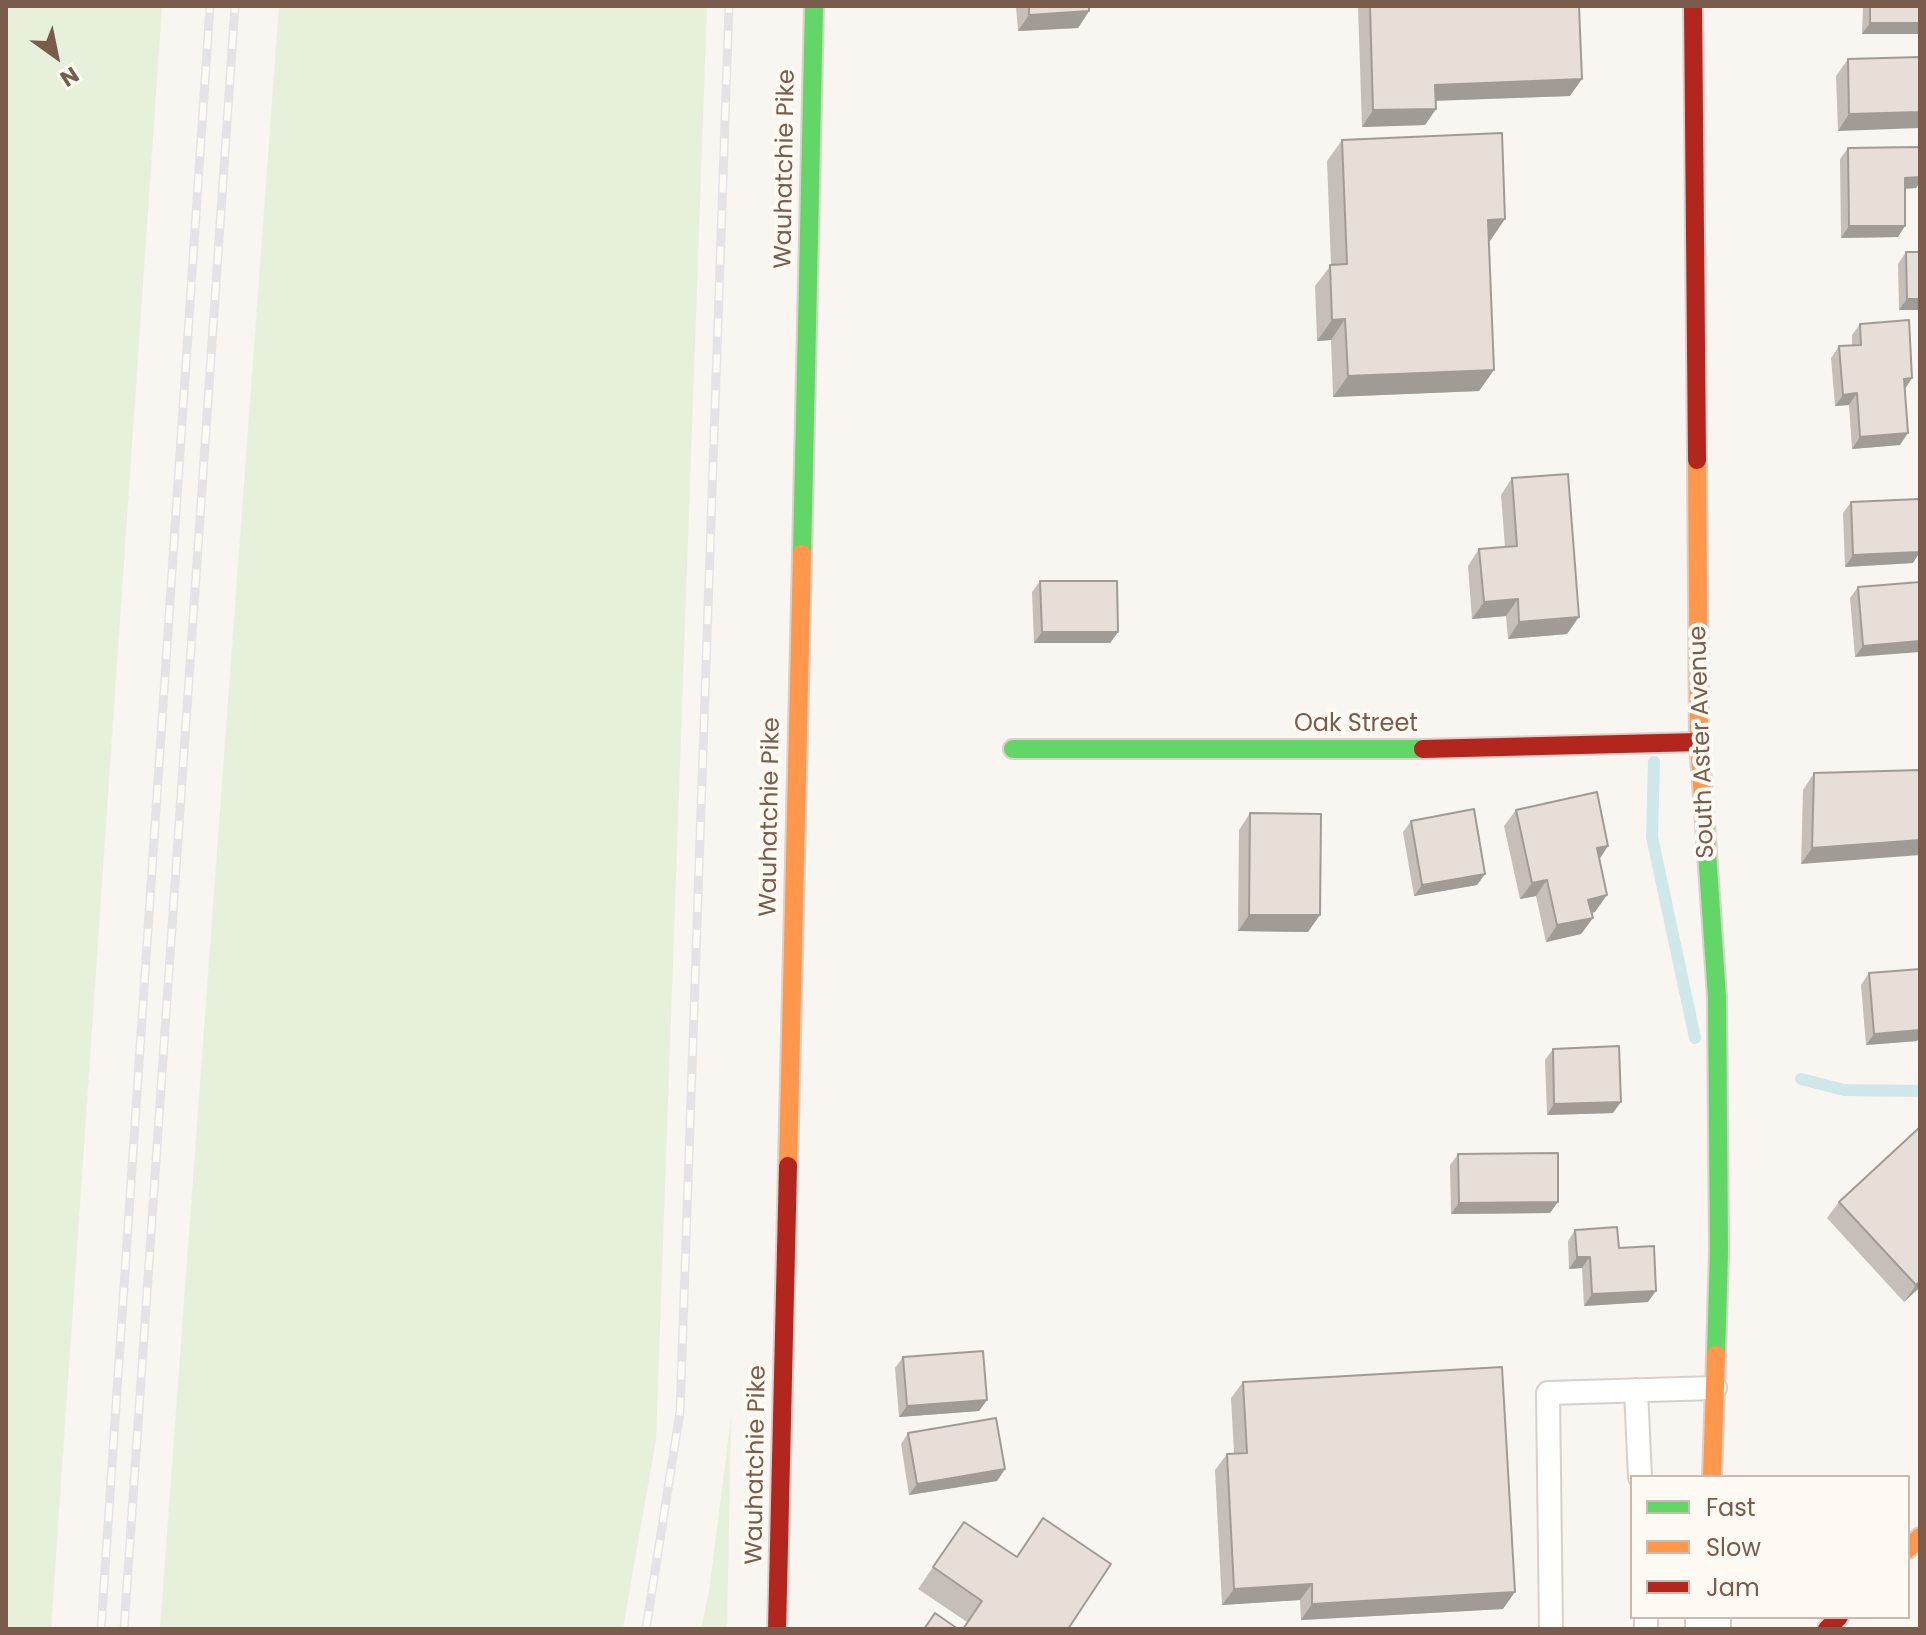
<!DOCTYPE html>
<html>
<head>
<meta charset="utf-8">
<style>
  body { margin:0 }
  #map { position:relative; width:1926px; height:1635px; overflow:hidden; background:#f9f5f0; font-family:Poppins,sans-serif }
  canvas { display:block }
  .frame { position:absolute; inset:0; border:8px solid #7a5c4d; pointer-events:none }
  .legend { position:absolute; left:1630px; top:1475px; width:280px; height:144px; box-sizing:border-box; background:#fffaf3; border:2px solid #cabbb1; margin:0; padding:10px 14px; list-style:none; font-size:24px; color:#7a5c4d }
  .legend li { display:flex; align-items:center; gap:16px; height:40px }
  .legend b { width:40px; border:2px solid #cabbb1 }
  .north { position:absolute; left:16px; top:16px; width:80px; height:80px; -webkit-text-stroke:6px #fffaf3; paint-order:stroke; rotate:147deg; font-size:22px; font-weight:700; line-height:32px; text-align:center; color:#7a5c4d }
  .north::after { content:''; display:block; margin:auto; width:28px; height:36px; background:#7a5c4d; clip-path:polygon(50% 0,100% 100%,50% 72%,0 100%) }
</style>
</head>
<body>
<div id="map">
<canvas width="1926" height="1635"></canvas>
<div class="frame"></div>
<ul class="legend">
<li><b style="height:10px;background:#63d668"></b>Fast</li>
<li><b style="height:10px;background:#ff974d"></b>Slow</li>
<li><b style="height:10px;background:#b3261e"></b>Jam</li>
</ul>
<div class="north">N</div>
</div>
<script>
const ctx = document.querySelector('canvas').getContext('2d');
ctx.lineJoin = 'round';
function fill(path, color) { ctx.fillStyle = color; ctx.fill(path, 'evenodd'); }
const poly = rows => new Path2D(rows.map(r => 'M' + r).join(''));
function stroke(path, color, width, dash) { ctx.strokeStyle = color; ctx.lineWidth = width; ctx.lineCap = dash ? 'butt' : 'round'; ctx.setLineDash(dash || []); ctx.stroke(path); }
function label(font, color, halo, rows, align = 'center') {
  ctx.font = font + ' Poppins,sans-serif'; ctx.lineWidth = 8; ctx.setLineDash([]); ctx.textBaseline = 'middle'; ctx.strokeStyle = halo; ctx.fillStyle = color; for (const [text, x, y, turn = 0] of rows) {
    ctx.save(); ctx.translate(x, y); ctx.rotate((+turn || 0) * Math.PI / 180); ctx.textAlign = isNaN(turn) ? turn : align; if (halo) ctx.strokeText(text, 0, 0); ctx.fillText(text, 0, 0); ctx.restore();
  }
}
fill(poly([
  [6,6,162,6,51,1629,6,1629],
  [279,6,707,6,656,1439,623,1629,160,1629],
  [731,1418,727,1629,701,1629,709,1591]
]), '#e7f0db');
stroke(poly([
  [1654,762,1652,837,1695,1038],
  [1801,1079,1844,1090,1920,1091]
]), '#d0e8ea', 12);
const lane = poly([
  [1636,1390,1640,1477],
  [1646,1617,1646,1629],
  [1551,1629,1548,1393,1715,1388]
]);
const street = poly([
  [1708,1629,1708,1617]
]);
const fast = poly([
  [802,554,814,6],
  [1013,749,1423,749],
  [1705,824,1717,997,1719,1251,1716,1355]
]);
const slow = poly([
  [1697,460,1699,742,1705,824],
  [788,1166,802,554],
  [1712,1477,1716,1355],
  [1908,1549,1920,1537]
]);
const jam = poly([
  [1693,6,1697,460],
  [1423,749,1699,742],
  [777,1629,788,1166],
  [1827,1629,1839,1617]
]);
stroke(lane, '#d7d1cb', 26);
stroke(street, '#d7d1cb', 48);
stroke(fast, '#d9d2cb', 22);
stroke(slow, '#d9d2cb', 22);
stroke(jam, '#d9d2cb', 22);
stroke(lane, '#fefefd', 22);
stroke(street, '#fefefd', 44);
stroke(fast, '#63d668', 18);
stroke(slow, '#ff974d', 18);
stroke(jam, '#b3261e', 18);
const rail = poly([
  [101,1629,210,6],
  [124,1629,235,6],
  [646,1629,680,1412,729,6]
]);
stroke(rail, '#e6e3e7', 9);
stroke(rail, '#fffaf3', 6, [18]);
fill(poly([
  [1016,6,1089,6,1089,11,1078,28,1018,31],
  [1358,6,1579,6,1570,96,1436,101,1436,109,1425,125,1362,127],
  [1863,6,1920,6,1920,34,1862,34],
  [1920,57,1838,131,1836,76,1848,59],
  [1342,140,1490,241,1489,241,1494,370,1479,391,1333,397,1331,340,1317,341,1315,286,1331,265,1327,161],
  [1848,148,1916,188,1905,189,1898,237,1841,238,1840,159],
  [1906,252,1920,310,1899,310,1898,264],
  [1860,324,1904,389,1900,445,1852,449,1849,405,1835,406,1831,358,1839,346,1852,346,1852,335],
  [1512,478,1567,634,1508,639,1506,616,1472,619,1468,566,1479,549,1505,547,1501,495],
  [1851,502,1913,563,1845,567,1843,513],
  [1040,581,1118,632,1110,643,1034,643,1032,592],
  [1920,582,1855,657,1850,598,1858,587],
  [1920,770,1801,864,1803,790,1814,773],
  [1516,810,1599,859,1595,912,1592,913,1593,918,1581,934,1546,942,1536,896,1520,899,1504,826],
  [1250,813,1308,932,1238,931,1239,830],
  [1411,821,1485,874,1477,885,1414,896,1403,832],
  [1869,973,1917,1041,1866,1045,1861,985],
  [1553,1049,1613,1113,1547,1115,1545,1060],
  [1458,1154,1550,1213,1451,1214,1450,1165],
  [1839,1202,1920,1287,1904,1302,1827,1218],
  [1575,1230,1619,1248,1648,1302,1584,1306,1582,1268,1569,1269,1568,1241],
  [903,1357,987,1400,979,1411,899,1417,895,1368],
  [1243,1382,1503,1609,1301,1620,1300,1600,1222,1605,1215,1470,1227,1454,1234,1453,1231,1398],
  [908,1433,1005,1469,997,1481,909,1495,901,1444],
  [964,1522,1016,1557,1111,1564,967,1622,918,1589]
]), '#c6bfb9');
fill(poly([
  [1089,11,1078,28,1018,31,1029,15],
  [1870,23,1920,23,1920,34,1862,34],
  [1582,79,1570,96,1424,101,1435,85],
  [1436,109,1425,125,1362,127,1373,110],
  [1920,112,1920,128,1838,131,1849,114],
  [1920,177,1920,182,1916,188,1897,189,1905,178],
  [1505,219,1490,241,1473,241,1488,220],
  [1849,226,1905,226,1898,237,1841,238],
  [1907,299,1920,299,1920,310,1899,310],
  [1345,319,1331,340,1317,341,1332,320],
  [1494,370,1479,391,1333,397,1348,376],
  [1912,378,1905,389,1904,379],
  [1857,393,1849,405,1835,406,1843,395],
  [1908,433,1900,445,1852,449,1860,437],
  [1920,552,1913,563,1845,567,1853,555],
  [1518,599,1506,616,1472,619,1484,602],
  [1579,617,1567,634,1508,639,1519,622],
  [1042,632,1118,632,1110,643,1034,643],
  [1920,641,1920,652,1855,657,1863,646],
  [1920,840,1920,855,1801,864,1812,848],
  [1608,846,1597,863,1597,848],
  [1485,874,1477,885,1414,896,1422,885],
  [1547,880,1536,896,1520,899,1532,883],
  [1607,895,1595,912,1577,916,1588,900],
  [1249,915,1320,915,1308,932,1238,931],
  [1593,918,1581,934,1546,942,1557,925],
  [1920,1030,1920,1037,1917,1041,1866,1045,1874,1034],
  [1621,1102,1613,1113,1547,1115,1554,1104],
  [1558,1202,1550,1213,1451,1214,1459,1203],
  [1577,1257,1590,1257,1582,1268,1569,1269],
  [1920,1281,1920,1287,1904,1302,1916,1285],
  [1656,1291,1648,1302,1584,1306,1592,1294],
  [987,1400,979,1411,899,1417,907,1406],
  [1005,1469,997,1481,909,1495,917,1484],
  [1312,1584,1300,1600,1222,1605,1234,1589],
  [1515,1592,1503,1609,1301,1620,1312,1604]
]), '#a19b96');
const building = poly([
  [1029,6,1089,6,1089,11,1029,15,1029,6],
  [1370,6,1579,6,1582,79,1435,85,1436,109,1373,110,1370,6],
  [1870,6,1920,6,1920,23,1870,23,1870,6],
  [1920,57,1920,112,1849,114,1848,59,1920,57],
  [1502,133,1505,219,1488,220,1494,370,1348,376,1345,319,1332,320,1330,265,1347,264,1342,140,1502,133],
  [1920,147,1920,177,1905,178,1905,226,1849,226,1848,148,1920,147],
  [1906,252,1920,252,1920,299,1907,299,1906,252],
  [1909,320,1912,378,1904,379,1908,433,1860,437,1857,393,1843,395,1839,346,1861,345,1860,324,1909,320],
  [1568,474,1579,617,1519,622,1518,599,1484,602,1479,549,1517,546,1512,478,1568,474],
  [1919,499,1920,552,1853,555,1851,502,1919,499],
  [1040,581,1117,581,1118,632,1042,632,1040,581],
  [1920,582,1920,641,1863,646,1858,587,1920,582],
  [1920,770,1920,840,1812,848,1814,773,1920,770],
  [1597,792,1608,846,1597,848,1607,895,1588,900,1593,918,1557,925,1547,880,1532,883,1516,810,1597,792],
  [1474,809,1485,874,1422,885,1411,821,1474,809],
  [1250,813,1321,814,1320,915,1249,915,1250,813],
  [1920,969,1920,1030,1874,1034,1869,973,1920,969],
  [1619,1046,1621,1102,1554,1104,1553,1049,1619,1046],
  [1920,1127,1920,1281,1916,1285,1839,1202,1920,1127],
  [1558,1153,1558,1202,1459,1203,1458,1154,1558,1153],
  [1617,1227,1619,1248,1654,1246,1656,1291,1592,1294,1590,1257,1577,1257,1575,1230,1617,1227],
  [983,1351,987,1400,907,1406,903,1357,983,1351],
  [1502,1367,1515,1592,1312,1604,1312,1584,1234,1589,1227,1454,1247,1453,1243,1382,1502,1367],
  [996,1418,1005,1469,917,1484,908,1433,996,1418],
  [1043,1518,1111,1564,1068,1629,963,1629,982,1601,933,1567,964,1522,1017,1557,1043,1518],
  [935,1613,958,1629,924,1629,935,1613]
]);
fill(building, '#e6ded7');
stroke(building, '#a19b96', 2);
label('24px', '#7a5c4d', '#fffaf3', [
  ["Wauhatchie Pike",786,169,-89],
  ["Oak Street",1356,725],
  ["South Aster Avenue",1703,742,-92],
  ["Wauhatchie Pike",771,817,-89],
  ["Wauhatchie Pike",757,1465,-89]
]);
</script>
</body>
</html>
